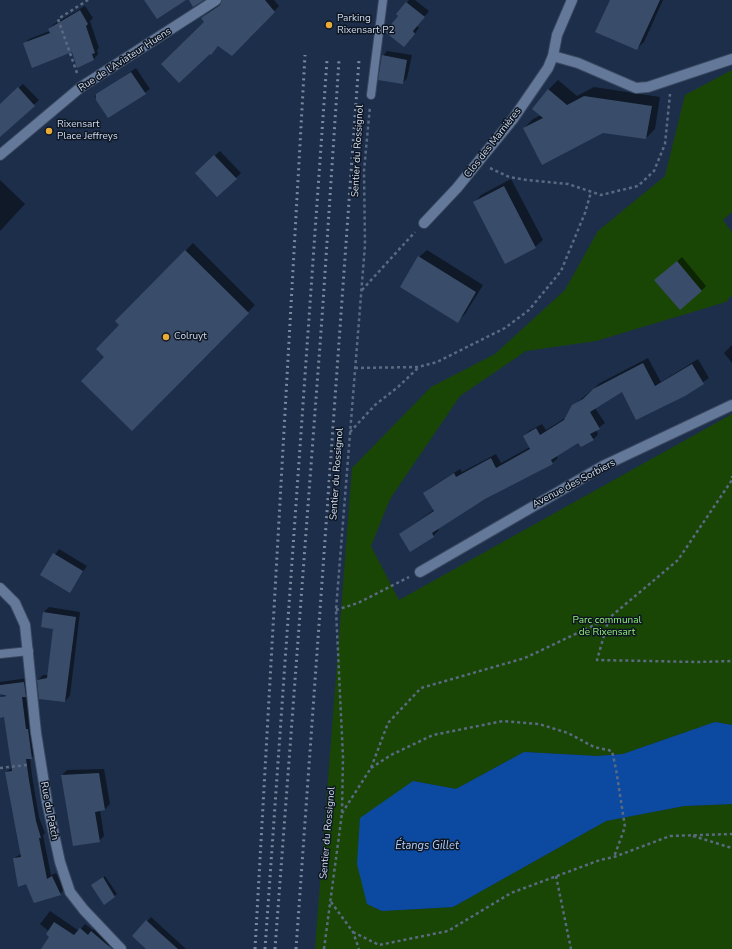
<!DOCTYPE html>
<html>
<head>
<meta charset="utf-8">
<style>
  body { margin:0 }
  canvas { display:block; background:#1c2e4a }
</style>
</head>
<body>
<canvas width="732" height="949"></canvas>
<script>
const ctx = document.querySelector('canvas').getContext('2d');
ctx.lineJoin = 'round';
function fill(path, color) { ctx.fillStyle = color; ctx.fill(path, 'evenodd'); }
const poly = rows => new Path2D(rows.map(r => 'M' + r).join(''));
function stroke(path, color, width, dash) { ctx.strokeStyle = color; ctx.lineWidth = width; ctx.lineCap = dash ? 'butt' : 'round'; ctx.setLineDash(dash || []); ctx.stroke(path); }
function label(font, color, halo, rows, align = 'center') {
  ctx.font = font + ' "Nunito Sans",sans-serif'; ctx.lineWidth = 3; ctx.setLineDash([]); ctx.textBaseline = 'middle'; ctx.strokeStyle = halo; ctx.fillStyle = color; for (const [text, x, y, turn = 0] of rows) {
    ctx.save(); ctx.translate(x, y); ctx.rotate((+turn || 0) * Math.PI / 180); ctx.textAlign = isNaN(turn) ? turn : align; if (halo) ctx.strokeText(text, 0, 0); ctx.fillText(text, 0, 0); ctx.restore();
  }
}
fill(poly([
  [732,70,732,212,723,220,732,232,732,295,726,302,596,341,526,351,460,396,390,499,371,546,399,600,732,414,732,725,715,722,623,754,597,756,524,752,456,789,413,781,367,904,382,911,453,907,606,821,684,806,732,804,732,949,315,949,352,468,431,387,495,354,565,290,598,231,665,176,685,95]
]), '#194605');
fill(poly([
  [715,722,732,725,732,804,684,806,606,821,453,907,382,911,367,904,357,864,360,818,413,781,456,789,524,752,597,756,623,754]
]), '#0c4aa1');
fill(poly([
  [223,0,274,0,279,6,250,38,219,45,211,54,205,22,202,18],
  [409,0,415,0,429,11,417,26,419,28,409,41,397,14],
  [611,0,663,0,644,42,636,49],
  [85,6,93,18,90,21,99,48,97,50,98,54,94,59,73,51,24,44,29,39,50,31,49,29,54,24],
  [387,51,412,55,407,78,403,83,383,56],
  [136,68,150,89,108,117,95,96],
  [558,80,577,96,594,87,660,97,655,129,646,138,603,132,524,128,533,119,541,115,548,90],
  [23,84,39,100,0,136,0,105],
  [220,151,241,173,217,196,196,173],
  [511,179,543,240,535,247,474,203,481,195],
  [0,180,25,204,0,231],
  [193,243,255,305,132,430,105,357,121,325,116,321],
  [427,250,483,285,465,314,458,321,419,257],
  [682,257,706,286,701,291,660,276],
  [732,345,732,363,724,353],
  [648,358,661,382,698,359,709,378,684,395,622,391,595,408,605,423,596,430,598,434,593,440,579,441,556,455,558,458,552,463,485,499,437,528,439,530,433,536,411,551,400,534,435,509,424,493,430,488,460,469,462,472,496,454,501,463,530,447,524,436,529,431,542,424,546,430,567,417,573,406,600,383],
  [59,549,87,566,69,592,41,575],
  [49,607,80,612,70,696,65,701,38,680,43,675,49,675,54,628,44,612],
  [28,678,29,692,26,695,30,726,32,726,36,755,30,758,32,776,39,817,45,833,43,835,51,875,56,873,64,890,60,894,14,858,21,854,6,772,12,768,5,716,0,717,0,698,4,694,0,693,0,682],
  [104,769,110,804,105,809,100,810,104,836,99,841,62,775,67,770],
  [105,876,117,894,104,903,95,883],
  [50,911,79,931,85,924,93,930,96,927,113,941,106,949,70,949,40,924],
  [151,917,186,949,147,949,147,921]
]), '#0007');
fill(poly([
  [144,0,186,0,157,19],
  [189,0,204,0,193,7],
  [222,0,265,0,275,12,232,56,218,46,211,55,210,54,179,83,161,64,204,22,201,18,220,5],
  [610,0,660,0,637,50,595,32],
  [406,2,425,17,413,31,415,34,404,47,385,32,398,16,396,14],
  [80,10,88,24,86,26,95,53,92,54,94,60,77,68,72,52,32,68,23,43,50,33,48,29],
  [382,55,407,60,403,84,378,80],
  [131,72,146,94,108,118,96,100,96,94],
  [18,87,35,106,0,137,0,104],
  [548,89,567,105,584,96,652,106,646,139,603,133,542,165,523,128,543,118,532,109],
  [214,155,237,179,217,197,195,173],
  [504,186,536,248,505,264,473,202],
  [185,250,249,313,132,431,81,381,104,357,96,349,119,325,115,321],
  [418,256,476,292,458,323,400,287],
  [677,261,702,291,680,310,654,280],
  [643,363,655,386,692,364,704,384,685,396,636,420,622,392,590,412,600,429,590,434,594,440,581,447,578,443,551,460,553,464,485,499,432,533,434,537,410,552,399,534,434,511,423,493,454,473,456,477,491,458,496,468,530,449,523,436,536,428,540,435,564,420,572,405,583,399,593,389],
  [53,553,83,571,70,593,40,575],
  [43,612,76,617,65,702,39,699,37,680,47,678,53,629,41,627],
  [24,682,26,697,22,697,26,729,28,729,32,759,26,759,29,780,36,821,41,838,39,838,47,879,52,876,61,895,34,903,26,884,18,887,13,858,21,857,5,772,12,771,4,717,0,718,0,697,7,696,0,694,0,685],
  [99,773,105,810,95,812,100,842,73,846,61,775],
  [103,877,115,897,104,905,91,885],
  [146,920,160,933,178,949,146,949,132,936],
  [54,922,74,935,80,928,88,935,91,931,112,949,41,949,49,937,46,934]
]), '#394d6a');
const service = poly([
  [371,95,383,0],
  [0,654,29,651]
]);
const minor = poly([
  [553,56,578,63,636,88,648,87,732,59],
  [424,223,457,188,478,162,513,119,548,68,553,56,557,35,572,0],
  [420,572,603,466,732,405],
  [0,588,15,603,25,625,36,733,47,802,60,862,70,892,84,910,121,949]
]);
const tertiary = poly([
  [0,155,81,87,216,0]
]);
stroke(service, '#3a4860', 10);
stroke(minor, '#3a4860', 12);
stroke(tertiary, '#3a4860', 12);
stroke(poly([
  [77,73,58,19,88,0],
  [490,168,509,177,527,180,568,184,601,195,638,186,654,171,665,144,670,94],
  [362,290,415,232],
  [355,368,418,367,437,362,505,328,529,310,561,271,585,213,591,192],
  [350,432,375,405,398,387,418,368],
  [336,610,358,603,409,577],
  [609,618,597,660,698,662,732,661],
  [0,768,27,765],
  [371,768,391,755,433,735,503,721,539,724,568,733,594,747,612,751,616,769,625,827,614,857],
  [342,813,371,768,388,723,421,688,525,658,609,618,678,560,732,480,732,476],
  [693,836,732,848],
  [556,876,571,949],
  [331,902,353,932,359,949],
  [353,932,379,945,448,931,511,893,600,860,614,857,670,836,732,834],
  [324,949,342,813,343,757,336,610,365,245,364,171,370,106]
]), '#5a6a82', 2.5, [3, 3]);
stroke(service, '#647999', 8);
stroke(minor, '#647999', 10);
stroke(tertiary, '#647999', 10);
stroke(poly([
  [255,949,305,55],
  [265,949,327,60],
  [275,949,322,318,339,60],
  [296,949,359,60]
]), '#79889f', 3, [2, 4]);
for (const [x, y, r, color] of [
  [329,25,4,"#e9ab38"],
  [49,131,4,"#e9ab38"],
  [166,337,4,"#e9ab38"]
]) { const dot = new Path2D(); dot.arc(x, y, r, 0, 2 * Math.PI); ctx.fillStyle = color; ctx.fill(dot); stroke(dot, '#0e1623', 1.5); }
label('10px', '#cfdbed', '#0e1623', [
  ["Parking",337,19],
  ["Rixensart P2",337,31],
  ["Rixensart",57,125],
  ["Place Jeffreys",57,137],
  ["Colruyt",174,337]
], 'left');
label('10px', '#cfdbed', '#0e1623', [
  ["Rue de l'Aviateur Huens",125,60,-33],
  ["Clos des Marnières",493,143,-52],
  ["Sentier du Rossignol",358,151,-87],
  ["Sentier du Rossignol",337,474,-86],
  ["Avenue des Sorbiers",574,484,-28],
  ["Rue du Patch",49,811,79],
  ["Sentier du Rossignol",328,833,-85]
]);
label('10px', '#94f176', '#0e1623', [
  ["Parc communal",607,621],
  ["de Rixensart",607,633]
]);
label('italic 11px', '#b1d0fe', '#0e1623', [
  ["Étangs Gillet",427,846]
]);
</script>
</body>
</html>
